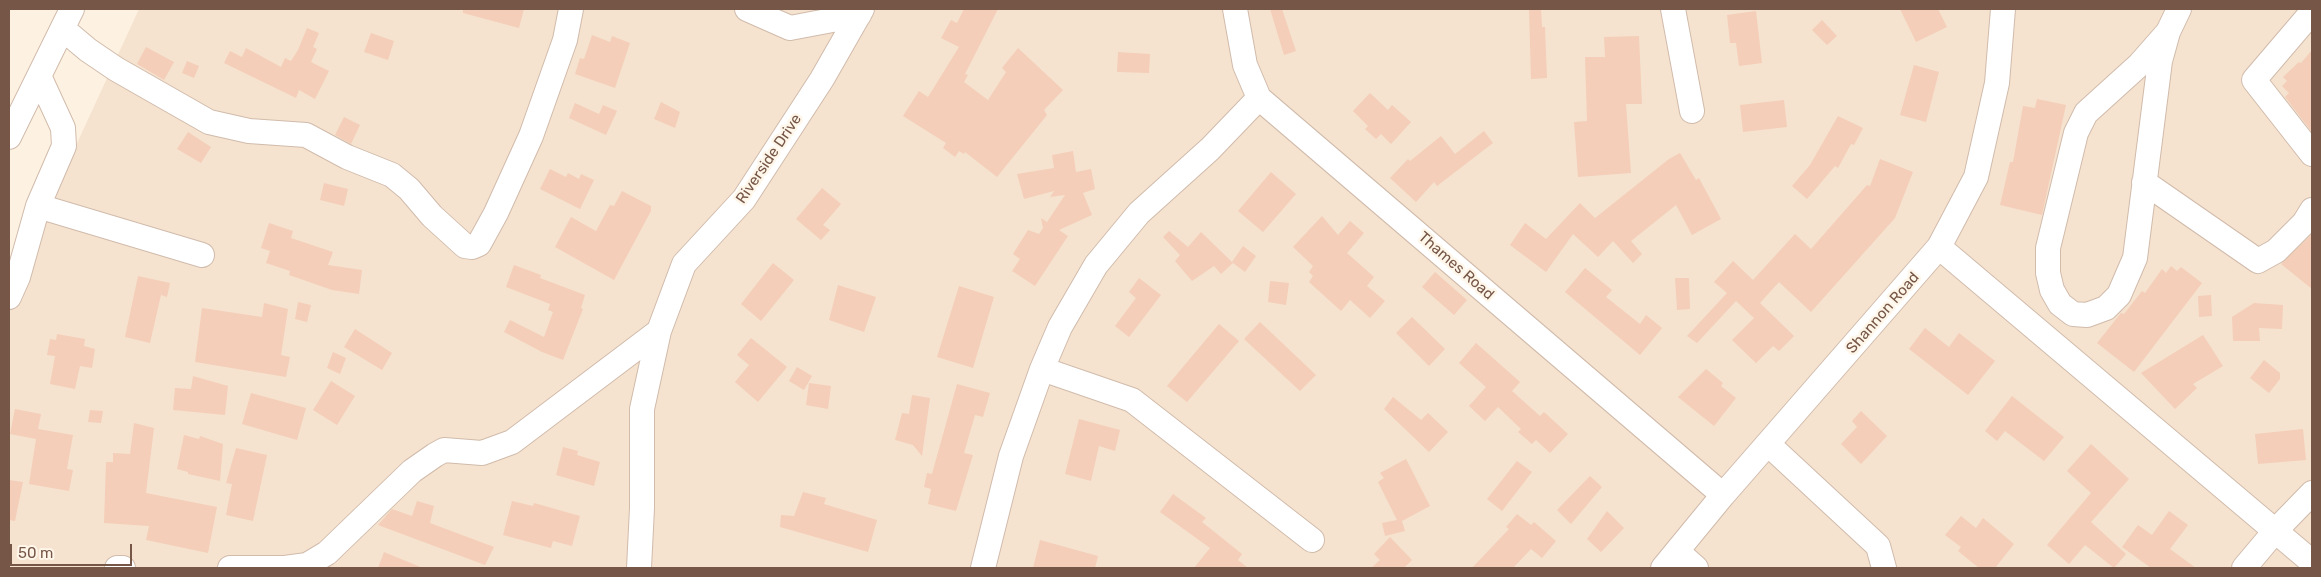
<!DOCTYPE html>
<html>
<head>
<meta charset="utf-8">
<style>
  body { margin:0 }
  #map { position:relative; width:2321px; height:577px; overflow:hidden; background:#fdf2e2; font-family:Rubik,sans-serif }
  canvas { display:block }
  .frame { position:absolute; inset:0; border:10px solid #765747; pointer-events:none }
  .scale { position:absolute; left:10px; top:544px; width:122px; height:22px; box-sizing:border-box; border:2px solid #765747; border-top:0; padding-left:6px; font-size:15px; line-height:18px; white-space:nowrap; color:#765747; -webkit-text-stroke:4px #fff6ea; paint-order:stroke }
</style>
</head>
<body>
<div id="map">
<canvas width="2321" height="577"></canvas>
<div class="frame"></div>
<div class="scale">50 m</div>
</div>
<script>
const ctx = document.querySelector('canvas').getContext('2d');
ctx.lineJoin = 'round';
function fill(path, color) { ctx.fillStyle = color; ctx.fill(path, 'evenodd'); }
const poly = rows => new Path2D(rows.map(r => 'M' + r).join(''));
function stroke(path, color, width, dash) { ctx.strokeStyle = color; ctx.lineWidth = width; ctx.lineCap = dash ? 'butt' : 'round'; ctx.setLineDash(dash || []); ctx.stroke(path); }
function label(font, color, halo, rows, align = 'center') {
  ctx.font = font + ' Rubik,sans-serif'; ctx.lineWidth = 5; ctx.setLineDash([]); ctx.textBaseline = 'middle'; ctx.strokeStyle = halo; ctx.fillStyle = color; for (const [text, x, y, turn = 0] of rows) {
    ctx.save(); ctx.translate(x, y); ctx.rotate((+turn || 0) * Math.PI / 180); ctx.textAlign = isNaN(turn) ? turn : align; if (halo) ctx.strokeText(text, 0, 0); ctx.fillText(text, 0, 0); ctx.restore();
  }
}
fill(poly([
  [139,9,2312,9,2312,568,9,568,9,290]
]), '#f5e3d0');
fill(poly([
  [463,9,524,9,519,28,463,13],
  [964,9,998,9,965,74,968,75,964,82,988,100,1006,72,1002,68,1018,48,1063,90,1044,110,1047,115,997,177,965,152,964,154,959,151,955,157,943,148,946,143,903,116,919,91,928,97,959,47,941,38,951,20,957,23],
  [1270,9,1282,9,1296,51,1284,55],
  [1529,9,1541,9,1542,27,1545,27,1547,78,1531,79],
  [1900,9,1938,9,1947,27,1916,42],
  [1756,11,1762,63,1739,66,1736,43,1730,43,1727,15],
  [1822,20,1837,36,1827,45,1812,30],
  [307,28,319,33,313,47,317,49,311,62,329,71,315,99,299,90,296,98,224,63,230,51,242,57,246,48,281,67,285,58,291,61,298,50],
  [371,33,394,41,388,60,364,52],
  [592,35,610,42,612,36,630,43,615,88,575,74,580,58,584,59],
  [1639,36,1642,104,1626,104,1631,173,1578,177,1574,122,1587,121,1585,57,1605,57,1604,37],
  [146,47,174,62,164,80,137,64],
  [2312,50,2312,132,2285,97,2289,93,2282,86,2287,81,2283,77,2299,62,2301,63],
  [1118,52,1150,54,1149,73,1117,72],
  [187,61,199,66,194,78,182,73],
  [1914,65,1939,72,1926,122,1900,115],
  [1370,93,1388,110,1392,105,1411,122,1391,144,1381,134,1376,139,1365,129,1368,126,1353,111],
  [2037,99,2066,105,2042,215,2000,205,2010,162,2013,162,2023,106,2035,108],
  [1784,100,1787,127,1743,132,1740,105],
  [661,102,680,112,675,128,654,119],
  [575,103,599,114,603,105,617,111,606,135,569,118],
  [1838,116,1863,128,1854,145,1851,144,1838,168,1835,166,1807,199,1792,186,1810,165],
  [344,117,360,125,351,144,335,135],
  [1484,131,1493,143,1437,186,1434,182,1416,202,1390,178,1408,159,1410,161,1441,136,1455,154],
  [188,132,211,147,201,163,177,149],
  [1073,151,1076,172,1091,169,1095,189,1083,193,1092,215,1059,230,1068,236,1035,286,1012,271,1020,259,1013,254,1028,230,1039,234,1043,228,1041,218,1047,222,1065,195,1050,197,1054,191,1024,199,1017,174,1054,168,1052,155],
  [1680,153,1696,180,1699,178,1721,219,1692,235,1676,205,1631,241,1642,254,1633,263,1613,241,1598,257,1573,234,1546,272,1510,245,1525,223,1546,239,1580,203,1595,218,1669,159],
  [1880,159,1913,172,1895,218,1811,312,1779,282,1760,303,1794,336,1779,351,1773,346,1756,363,1732,340,1754,318,1736,301,1697,343,1687,336,1727,293,1714,282,1733,261,1753,280,1795,234,1811,249,1867,185,1870,186],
  [550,169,566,177,568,173,579,179,581,174,594,180,580,209,540,189],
  [1271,172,1296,194,1263,232,1238,211],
  [324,183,348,189,344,206,320,200],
  [822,188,841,204,823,225,830,230,821,240,796,219],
  [622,191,651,206,651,211,614,280,555,247,571,217,596,231,610,205,614,206],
  [1322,216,1338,235,1350,221,1364,233,1347,253,1374,277,1367,286,1385,301,1370,318,1350,300,1341,311,1309,282,1313,276,1309,272,1313,266,1293,247],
  [269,223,293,231,291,238,333,252,328,265,362,270,359,294,332,290,289,275,290,271,266,263,270,251,261,248],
  [1169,231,1188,247,1201,232,1232,262,1243,246,1256,256,1245,272,1233,263,1221,274,1214,266,1192,281,1175,261,1180,255,1163,237],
  [2312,234,2312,289,2281,264],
  [773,263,794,280,761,321,741,304],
  [514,265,541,275,540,278,585,295,581,308,583,309,563,360,542,352,504,332,510,320,544,337,553,312,548,310,550,304,506,287],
  [2171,266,2177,271,2181,267,2202,283,2134,372,2097,343,2121,313,2124,314,2142,291,2145,293,2162,269,2166,273],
  [1585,268,1612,290,1606,297,1640,324,1646,315,1662,328,1640,355,1565,292],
  [1435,272,1467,300,1454,315,1422,287],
  [138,276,170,283,167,297,161,295,150,343,125,337],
  [1139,278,1161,295,1129,337,1115,326,1136,298,1129,292],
  [1675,278,1689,278,1690,309,1677,310],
  [1270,281,1289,283,1286,305,1268,302],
  [838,285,876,297,864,332,829,320],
  [959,286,994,297,973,368,937,357],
  [2211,295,2212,316,2199,317,2198,296],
  [298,302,311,305,307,322,295,319],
  [264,303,288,309,281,355,290,357,286,377,195,362,202,308,262,317],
  [2254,303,2283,305,2282,329,2259,328,2260,341,2233,341,2232,317],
  [1412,317,1445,349,1429,366,1396,333],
  [1260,322,1316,375,1300,391,1244,339],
  [1219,324,1239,341,1187,402,1167,386],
  [1925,328,1949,347,1959,333,1995,361,1968,395,1909,349],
  [355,329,392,353,382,370,344,347],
  [57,334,85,339,84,346,95,349,92,368,80,366,75,389,50,384,55,356,47,355,50,339,56,340],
  [2203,335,2223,366,2193,384,2197,388,2175,409,2141,373],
  [751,338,787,367,758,402,735,382,749,365,737,355],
  [1476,343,1520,382,1512,391,1540,416,1544,412,1568,434,1550,453,1536,440,1532,444,1518,432,1521,429,1498,407,1485,421,1469,406,1486,387,1459,363],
  [333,352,346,358,340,374,327,368],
  [2264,360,2280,373,2280,379,2269,393,2250,378],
  [797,367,812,376,804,390,789,381],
  [1706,369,1723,383,1721,386,1736,398,1714,426,1678,397],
  [193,376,228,386,225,415,173,410,175,388,191,389],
  [331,381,355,396,337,425,313,410],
  [809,383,831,386,828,409,806,405],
  [957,384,990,393,983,417,975,415,964,453,973,455,956,511,928,504,931,489,924,487,927,473,932,474],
  [251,393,306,408,297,440,242,424],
  [912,395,930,398,922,456,913,445,895,440,902,413,909,414],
  [2012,396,2064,437,2044,461,2005,431,1997,441,1985,431],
  [1393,397,1421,420,1428,413,1448,432,1429,452,1384,409],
  [15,409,41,414,38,429,73,435,67,469,73,470,69,491,29,484,36,439,10,434],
  [90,410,103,411,101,423,88,422],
  [1861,411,1887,436,1861,464,1841,444,1857,427,1852,421],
  [1079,419,1120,430,1115,451,1099,446,1091,481,1065,474],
  [134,423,154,428,146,493,217,507,208,553,146,540,149,526,104,523,106,462,113,462,113,453,130,454],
  [2303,429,2306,460,2258,464,2255,434],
  [184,435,199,439,200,436,223,444,220,481,188,474,188,472,177,469],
  [2091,444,2129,479,2091,522,2126,554,2114,568,2085,545,2069,564,2047,545,2091,493,2067,471],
  [563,447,578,451,577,455,600,462,594,486,556,475],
  [236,448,267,455,253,521,226,515,232,484,226,483],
  [1406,459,1430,506,1402,521,1405,531,1385,536,1382,523,1397,520,1378,482,1384,478,1380,473],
  [1517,461,1532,472,1502,511,1487,499],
  [1590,476,1602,487,1571,524,1557,510],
  [9,480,23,482,15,521,9,520],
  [803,492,826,498,824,504,877,520,868,552,780,527,781,515,794,516],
  [1173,494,1206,518,1202,522,1242,554,1238,560,1248,568,1194,568,1210,548,1160,512],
  [417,501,434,506,430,523,494,547,485,565,378,525,392,509,412,516],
  [512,501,533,506,534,503,580,516,572,546,553,541,551,548,503,535],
  [1607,511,1624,528,1601,552,1587,539],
  [2169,511,2188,525,2170,549,2196,568,2151,568,2122,547,2138,525,2152,535],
  [1517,514,1531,525,1534,522,1556,541,1542,558,1531,549,1513,568,1472,568,1509,529,1506,527],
  [1961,516,1976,528,1983,518,2014,544,1995,568,1979,568,1958,551,1961,547,1945,535],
  [1390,537,1412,560,1404,568,1371,568,1380,560,1374,554],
  [1040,540,1098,556,1095,568,1033,568],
  [384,552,423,568,378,568]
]), '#f4ceb8');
const minor = poly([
  [747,9,790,28,859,15],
  [1235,9,1245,65,1259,98,1723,495],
  [1673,9,1692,111],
  [2312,12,2254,80,2312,154],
  [63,29,88,50,116,69,209,122,249,131,306,135,347,157,392,175,409,189,432,216,465,246,472,247,479,244,496,213,531,136,565,40,571,9],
  [2168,32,2139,65,2086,113,2076,133,2048,248,2048,273,2052,290,2060,304,2073,314,2087,315,2106,308,2119,295,2135,258,2160,61,2168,32,2179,9],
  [9,137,72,9],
  [2144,182,2258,261,2276,251,2304,223,2312,210],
  [38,206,64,146,63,128,40,78],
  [1939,247,2312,562],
  [9,297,18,277,38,206,202,255],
  [1042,369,1132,400,1312,540],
  [1768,444,1878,546,1884,568],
  [1678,552,1696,568],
  [117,568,123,568],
  [230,568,285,568,307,565,327,553,412,471,435,455,444,450,482,453,512,442,659,331],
  [639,568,642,508,642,409,659,331,684,264,744,199,822,79,862,9],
  [983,568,1011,456,1042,369,1060,327,1096,265,1139,213,1210,149,1259,98],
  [1663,568,1723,495,1939,247,1976,177,1997,83,2003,9],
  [2244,568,2276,530,2312,493]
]);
stroke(minor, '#d1bbab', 26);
stroke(minor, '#fff', 24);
label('15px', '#765747', '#fff6ea', [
  ["Riverside Drive",769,159,-56],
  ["Thames Road",1456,266,41],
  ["Shannon Road",1883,313,-49]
]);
</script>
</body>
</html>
